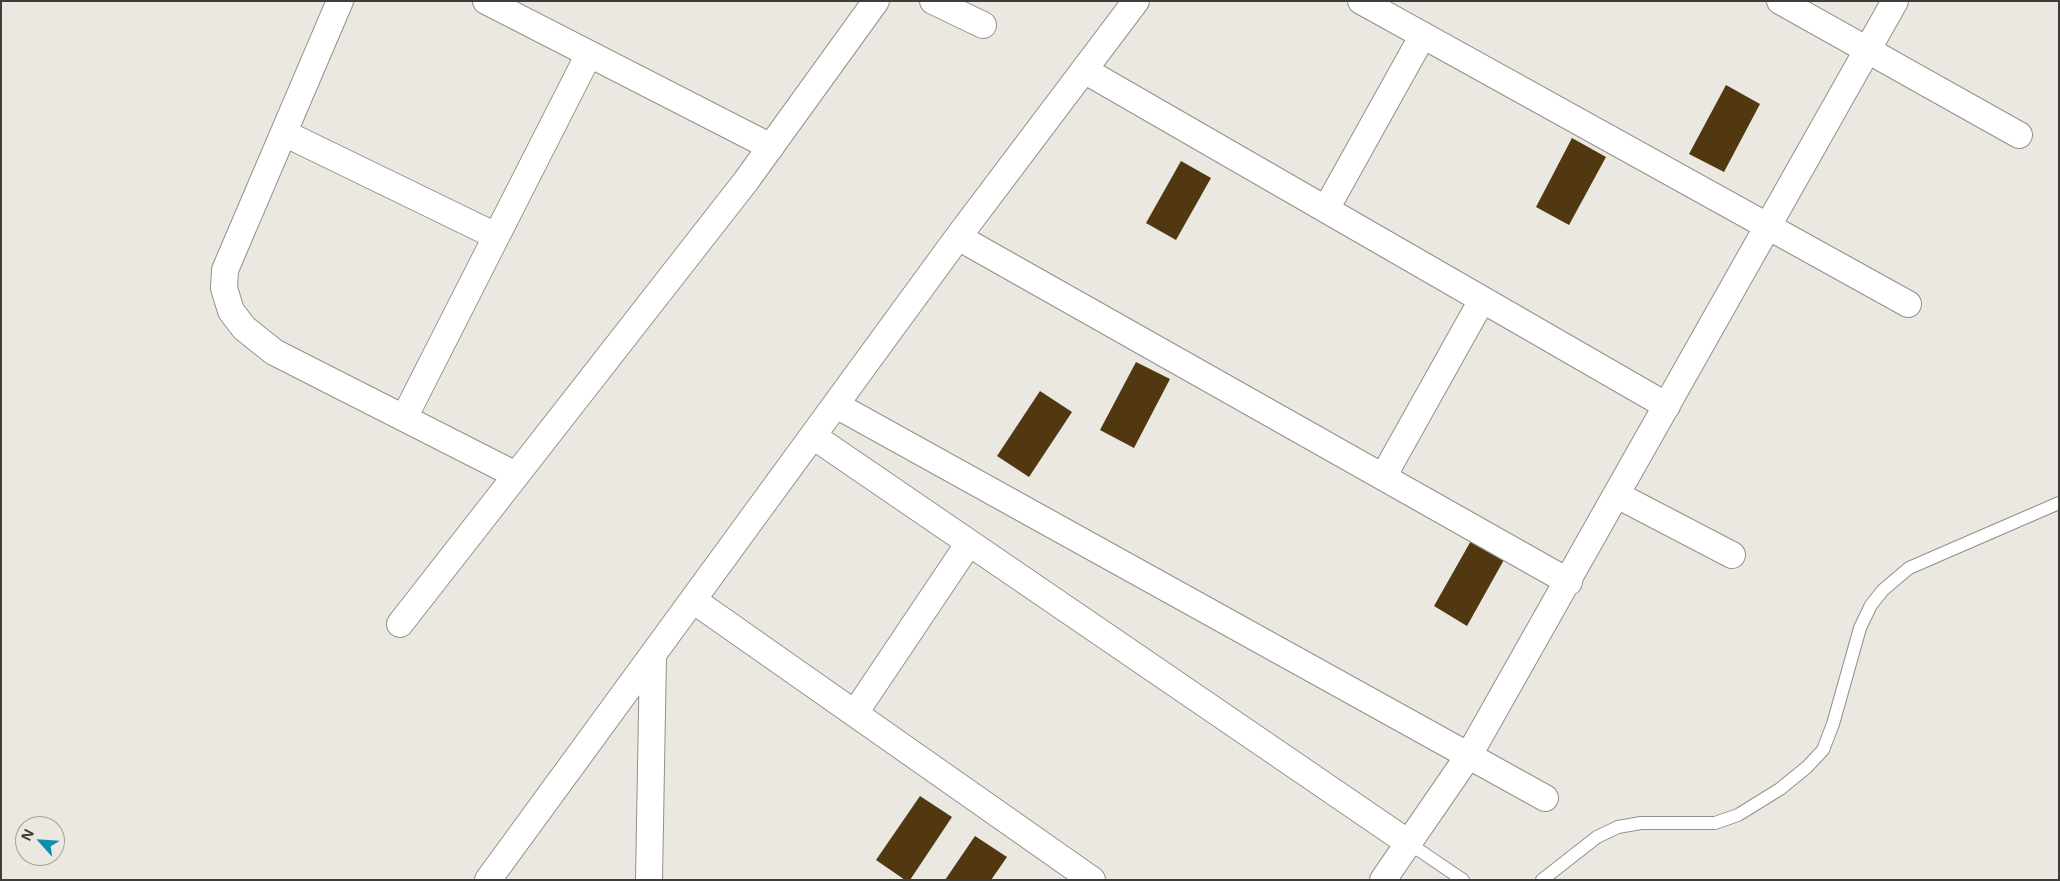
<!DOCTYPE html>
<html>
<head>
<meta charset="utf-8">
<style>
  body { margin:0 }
  #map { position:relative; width:2060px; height:881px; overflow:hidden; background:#ebe7e1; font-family:"Noto Sans",sans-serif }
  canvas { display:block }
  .frame { position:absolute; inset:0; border:2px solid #3e3d3a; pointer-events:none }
  .north { position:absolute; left:15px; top:816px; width:50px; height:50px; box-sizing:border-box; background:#ebe7e1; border:1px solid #a6a39e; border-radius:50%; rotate:296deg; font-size:14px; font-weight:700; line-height:20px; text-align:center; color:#3e3d3a }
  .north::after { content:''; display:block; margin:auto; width:18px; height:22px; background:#0f8dae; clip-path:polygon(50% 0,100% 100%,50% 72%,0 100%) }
</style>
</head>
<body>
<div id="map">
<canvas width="2060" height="881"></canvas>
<div class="frame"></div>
<div class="north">N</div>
</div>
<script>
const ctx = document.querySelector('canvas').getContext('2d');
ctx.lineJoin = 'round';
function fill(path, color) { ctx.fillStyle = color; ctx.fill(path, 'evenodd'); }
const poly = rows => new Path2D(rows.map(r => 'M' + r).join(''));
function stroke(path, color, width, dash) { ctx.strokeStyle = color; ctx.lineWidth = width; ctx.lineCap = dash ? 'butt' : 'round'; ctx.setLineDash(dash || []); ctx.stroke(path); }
fill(poly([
  [1726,85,1760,104,1724,172,1689,154],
  [1572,138,1606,157,1569,225,1536,207],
  [1181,161,1211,178,1176,240,1146,223],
  [1136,362,1170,379,1134,448,1100,430],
  [1040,391,1072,412,1029,477,997,456],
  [1472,539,1505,558,1467,626,1434,606],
  [920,796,952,817,910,880,905,880,876,860],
  [975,836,1007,857,991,880,945,880]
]), '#523811');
const service = poly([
  [1410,844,1463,880],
  [1542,880,1597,837,1618,827,1641,823,1715,823,1738,815,1780,789,1807,767,1823,750,1833,724,1860,628,1871,605,1883,590,1909,568,2059,503]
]);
const minor = poly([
  [340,1,225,270,224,288,231,311,244,328,274,352,516,475],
  [486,1,771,147],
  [933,1,983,25],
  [1361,1,1908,304],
  [1780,1,2019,135],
  [1084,70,1667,406],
  [284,133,496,236],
  [1326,209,1423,35],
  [958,237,1569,582],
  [836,405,1545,798],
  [404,418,589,54],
  [813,436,1410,844],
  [1383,477,1482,300],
  [1617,495,1732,555],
  [693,600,1092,880],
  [400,624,746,181,876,1],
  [855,713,969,543],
  [488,880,958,237,1136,1],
  [649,880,653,655],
  [1383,880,1469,755,1895,1]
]);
stroke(service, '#94908a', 14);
stroke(minor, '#94908a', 28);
stroke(service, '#fff', 12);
stroke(minor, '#fff', 26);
</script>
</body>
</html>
